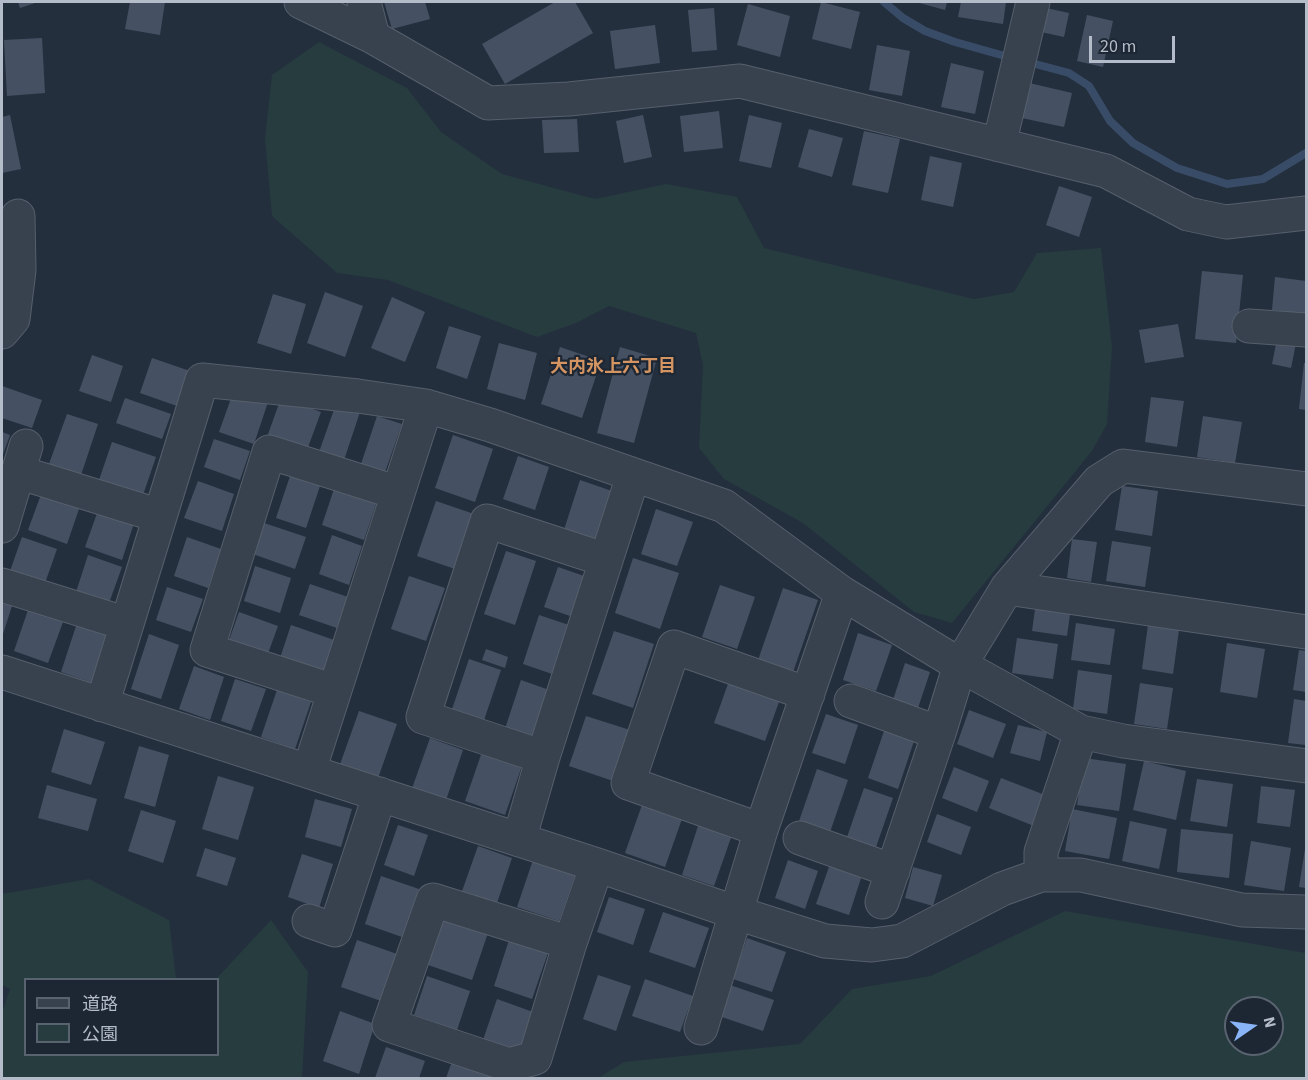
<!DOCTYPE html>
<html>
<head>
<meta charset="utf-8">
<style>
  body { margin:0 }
  #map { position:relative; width:1308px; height:1080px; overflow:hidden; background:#242f3e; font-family:"Source Sans 3","Noto Sans JP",sans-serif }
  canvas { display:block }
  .frame { position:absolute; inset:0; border:3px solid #b4bcc9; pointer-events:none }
  .legend { position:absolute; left:24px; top:978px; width:195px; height:78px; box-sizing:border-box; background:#1d2633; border:2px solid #59626f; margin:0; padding:8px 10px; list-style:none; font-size:18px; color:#b4bcc9 }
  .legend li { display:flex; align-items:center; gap:12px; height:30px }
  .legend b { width:30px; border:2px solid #59626f }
  .north { position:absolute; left:1224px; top:996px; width:60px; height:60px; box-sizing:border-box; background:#1d2633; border:2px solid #59626f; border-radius:50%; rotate:77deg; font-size:16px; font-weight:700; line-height:24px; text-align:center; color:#b4bcc9 }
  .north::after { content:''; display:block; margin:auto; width:21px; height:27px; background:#8ab4f8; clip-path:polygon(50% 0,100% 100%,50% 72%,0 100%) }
  .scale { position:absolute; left:1089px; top:36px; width:86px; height:27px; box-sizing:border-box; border:3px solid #b4bcc9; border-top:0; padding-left:8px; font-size:18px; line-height:21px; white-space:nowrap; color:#b4bcc9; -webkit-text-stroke:4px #1d2633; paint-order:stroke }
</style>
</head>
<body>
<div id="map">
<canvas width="1308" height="1080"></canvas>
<div class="frame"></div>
<ul class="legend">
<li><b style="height:8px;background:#38414e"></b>道路</li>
<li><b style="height:16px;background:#263c3f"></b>公園</li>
</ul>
<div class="north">N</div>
<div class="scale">20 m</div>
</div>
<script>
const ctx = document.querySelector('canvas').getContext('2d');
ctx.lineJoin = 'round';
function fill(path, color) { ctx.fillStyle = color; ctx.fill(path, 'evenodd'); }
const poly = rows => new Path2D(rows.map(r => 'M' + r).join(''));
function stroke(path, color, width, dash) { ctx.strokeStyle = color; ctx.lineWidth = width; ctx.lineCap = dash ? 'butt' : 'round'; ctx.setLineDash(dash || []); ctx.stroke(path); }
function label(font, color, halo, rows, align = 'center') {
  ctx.font = font + ' "Source Sans 3","Noto Sans JP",sans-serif'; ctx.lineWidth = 4.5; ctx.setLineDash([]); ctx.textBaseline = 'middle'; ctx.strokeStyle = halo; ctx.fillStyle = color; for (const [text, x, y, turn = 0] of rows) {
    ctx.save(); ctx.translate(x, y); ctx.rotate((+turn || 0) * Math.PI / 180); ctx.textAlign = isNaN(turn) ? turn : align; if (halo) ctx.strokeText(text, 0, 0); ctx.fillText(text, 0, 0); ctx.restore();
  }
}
fill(poly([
  [319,42,407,88,441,132,502,174,595,199,666,184,737,197,764,248,974,299,1014,292,1037,253,1101,248,1112,347,1107,424,1092,451,952,623,914,612,803,523,724,479,699,448,703,365,696,333,609,306,576,323,537,337,388,280,337,273,272,216,265,138,272,75],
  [89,879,169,920,176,978,179,979,26,980,26,1054,218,1054,216,979,271,920,308,972,302,1078,2,1078,2,1012,10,989,2,985,2,894],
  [1065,911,1306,953,1306,1078,598,1078,624,1062,800,1044,852,989,931,976],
  [1236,1008,1272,1008,1272,1044,1236,1044]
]), '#263c3f');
stroke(poly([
  [884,2,903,18,925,31,955,42,1012,58],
  [1024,61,1069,73,1089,86,1110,121,1133,143,1177,168,1227,184,1263,179,1306,153]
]), '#394c67', 8);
fill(poly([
  [18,2,38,2,20,8],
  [130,2,165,2,160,35,125,29],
  [384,2,425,2,430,19,392,29],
  [555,2,575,2,593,33,505,84,482,44],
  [821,2,860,12,851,49,812,39],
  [916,2,947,2,945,10],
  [961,2,1006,2,1003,24,958,17],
  [748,4,790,16,780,57,737,45],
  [714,8,717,50,692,52,688,10],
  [1046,8,1069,13,1064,37,1041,32],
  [1087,15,1113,21,1103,67,1077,61],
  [655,25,660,63,615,69,610,31],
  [42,38,45,93,7,96,4,40],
  [877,45,910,51,902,96,869,90],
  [951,63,984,71,975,114,941,107],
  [1025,82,1072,93,1064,127,1017,117],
  [719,111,723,148,684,152,680,116],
  [10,115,21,169,2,173,2,117],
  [643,115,652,157,624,163,616,121],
  [749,115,782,123,771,168,739,161],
  [577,119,579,152,544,153,542,120],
  [809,129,843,138,832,177,798,167],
  [864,131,900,139,888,193,852,185],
  [930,156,962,163,953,207,921,200],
  [1059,186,1092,197,1079,237,1046,225],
  [1202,271,1243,275,1236,343,1195,339],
  [1275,277,1306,281,1306,314,1272,310],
  [325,292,363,306,345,357,307,343],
  [273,294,306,304,291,354,257,343],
  [392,297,425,312,405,362,371,348],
  [1178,324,1184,357,1145,363,1139,330],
  [449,326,481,336,467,379,436,368],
  [1277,339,1296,343,1291,368,1272,364],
  [499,343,537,353,525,400,487,389],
  [560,347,601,361,582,418,541,404],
  [620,347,657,358,634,443,597,433],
  [92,355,123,366,111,402,79,391],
  [152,358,190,371,177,406,140,393],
  [1304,363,1306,363,1306,410,1299,409],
  [2,386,42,400,32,428,2,418],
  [234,390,268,402,254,444,219,432],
  [1151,397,1184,401,1177,447,1145,442],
  [125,398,171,414,162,439,116,423],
  [281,398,321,412,307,450,267,437],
  [336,404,360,412,343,463,318,455],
  [67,414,98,424,81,475,49,464],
  [377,416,402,424,383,478,359,470],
  [1203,416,1242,422,1235,463,1197,457],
  [2,432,10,435,2,457],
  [453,435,493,449,475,502,435,488],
  [214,439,250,451,240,480,204,467],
  [112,442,156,457,143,495,99,480],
  [518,456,549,467,535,510,503,499],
  [290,476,320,486,306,528,276,518],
  [580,480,612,491,593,547,562,536],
  [198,481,234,494,222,531,184,518],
  [335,486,377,501,364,540,322,525],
  [1122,486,1158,491,1152,536,1115,530],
  [43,489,81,503,67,544,28,530],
  [436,501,477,515,458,570,417,556],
  [99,508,135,520,122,560,85,547],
  [656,509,693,522,677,566,641,554],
  [261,522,306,537,295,569,250,553],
  [332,535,362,546,349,585,319,574],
  [22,537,57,549,44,586,9,574],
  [187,537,221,549,208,588,174,576],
  [1072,539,1097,542,1091,582,1067,578],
  [1112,541,1151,547,1145,587,1106,581],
  [506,551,536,561,515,625,484,614],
  [88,555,122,567,109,603,76,592],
  [633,558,679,573,660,629,615,613],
  [255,566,291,578,280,613,244,601],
  [558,567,587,577,573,617,544,607],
  [409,576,445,588,426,641,391,629],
  [310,584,348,597,337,628,299,615],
  [720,585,755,597,737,649,702,637],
  [167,587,203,599,191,632,156,620],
  [783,588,818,600,792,675,757,663],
  [2,602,12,606,2,637],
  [1036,602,1071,607,1067,636,1032,631],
  [28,610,63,622,48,663,14,651],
  [239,612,278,626,266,659,227,646],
  [539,615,575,627,558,676,523,664],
  [77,623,108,634,92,683,61,672],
  [1076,623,1115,629,1110,665,1071,660],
  [291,625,337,641,325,677,279,661],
  [1148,625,1179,630,1173,674,1142,669],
  [614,631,654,644,633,708,592,694],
  [858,633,892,645,876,691,843,680],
  [149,634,179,645,161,699,131,689],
  [1017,638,1058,644,1053,679,1012,673],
  [1227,643,1265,649,1257,698,1220,692],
  [486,649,508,657,505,668,482,660],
  [1299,650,1306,651,1306,692,1293,690],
  [469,659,501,670,481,729,449,718],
  [905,663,930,672,918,708,893,700],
  [194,666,224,677,210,720,179,709],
  [1078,670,1112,675,1107,714,1073,709],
  [235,679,266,689,251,731,221,721],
  [521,680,552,691,532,749,502,738],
  [729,681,780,699,765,741,714,723],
  [1140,683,1173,688,1167,729,1134,724],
  [277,690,311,702,295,749,261,737],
  [1294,699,1306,701,1306,745,1288,743],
  [969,710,1006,724,993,758,957,744],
  [359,711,397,724,376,784,338,770],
  [826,714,858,725,845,764,812,753],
  [586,716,630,730,613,781,569,766],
  [1018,725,1047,732,1040,761,1010,753],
  [64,729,105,742,91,785,51,772],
  [884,731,914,741,898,789,868,778],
  [430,738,463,750,444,806,410,794],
  [139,746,169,755,155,807,124,798],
  [483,749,523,763,505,815,465,801],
  [1084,758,1126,764,1119,811,1077,805],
  [1144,761,1186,771,1176,820,1133,810],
  [954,767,989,781,977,812,942,798],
  [817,769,848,780,828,838,797,827],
  [218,776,254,787,238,840,202,829],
  [1001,778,1045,795,1034,826,989,808],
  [1197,779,1233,784,1227,827,1190,821],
  [47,785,97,799,88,831,38,818],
  [1261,786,1295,790,1290,827,1257,823],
  [864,788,893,798,874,853,845,843],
  [315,799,352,809,341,847,305,837],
  [643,802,683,816,665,867,625,853],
  [1072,809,1117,818,1109,859,1065,851],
  [141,810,176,821,163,863,128,851],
  [937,814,971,827,961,855,927,842],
  [700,820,733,832,714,886,682,875],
  [1130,821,1167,829,1159,869,1122,861],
  [398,825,428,835,414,876,384,865],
  [1181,829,1233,834,1229,878,1177,872],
  [1251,841,1291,848,1284,891,1244,885],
  [478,846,512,858,496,906,461,894],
  [205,848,236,858,227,886,196,876],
  [1305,849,1306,849,1306,888,1299,887],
  [302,854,333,864,319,908,288,897],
  [533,860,575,875,559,921,517,907],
  [788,860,818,871,805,909,775,898],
  [830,864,862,875,849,915,816,904],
  [913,867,942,875,933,906,905,898],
  [381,876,419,889,402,937,365,924],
  [609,897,645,909,633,945,597,932],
  [446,912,490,927,472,980,428,965],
  [663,912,709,928,695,968,649,952],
  [511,934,550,947,532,999,494,986],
  [747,938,786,952,772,992,733,979],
  [357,940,400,955,384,1002,341,987],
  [598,975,631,986,616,1031,583,1019],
  [427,976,470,991,457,1030,414,1015],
  [645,979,693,996,680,1032,632,1016],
  [727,984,774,1000,763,1031,716,1015],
  [497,999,533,1012,519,1052,483,1040],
  [340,1011,375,1024,359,1074,323,1061],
  [386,1047,425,1061,419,1078,375,1078],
  [454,1056,495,1070,492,1078,446,1078]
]), '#455162');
const minor = poly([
  [301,2,373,37],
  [364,2,373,37,488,103,569,99,740,81,1106,171,1188,214,1226,222,1306,213],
  [999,145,1033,2],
  [1249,326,1306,330],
  [2,332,13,319,19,270,18,216],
  [18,472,160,516],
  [2,526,26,446],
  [2,585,127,624],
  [1007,588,1306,632],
  [2,672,597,865,737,913,825,941,872,945,902,941,1002,889,1041,875,1081,875,1242,910,1306,912],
  [334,691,207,650,269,452,398,493],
  [851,701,939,733],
  [102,705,202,380,358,396,426,406,490,425,724,506,842,593,960,665,1081,732,1123,741,1306,766],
  [543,757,423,717,487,521,606,560],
  [309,771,426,406],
  [761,830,628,783,674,647,808,694],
  [800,838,893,871],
  [519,840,543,757,633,476],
  [1041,875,1041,852,1081,732],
  [882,902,939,733,960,665,1007,588,1099,481,1123,466,1306,489],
  [309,921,335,930,380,794],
  [570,943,433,900,389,1025,509,1065,535,1058,570,943,597,865],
  [701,1028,761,830,842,593]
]);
stroke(minor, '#565f6c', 35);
stroke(minor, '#38414e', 33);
label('bold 18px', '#d59563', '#1d2633', [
  ["大内氷上六丁目",613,368]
]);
</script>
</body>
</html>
